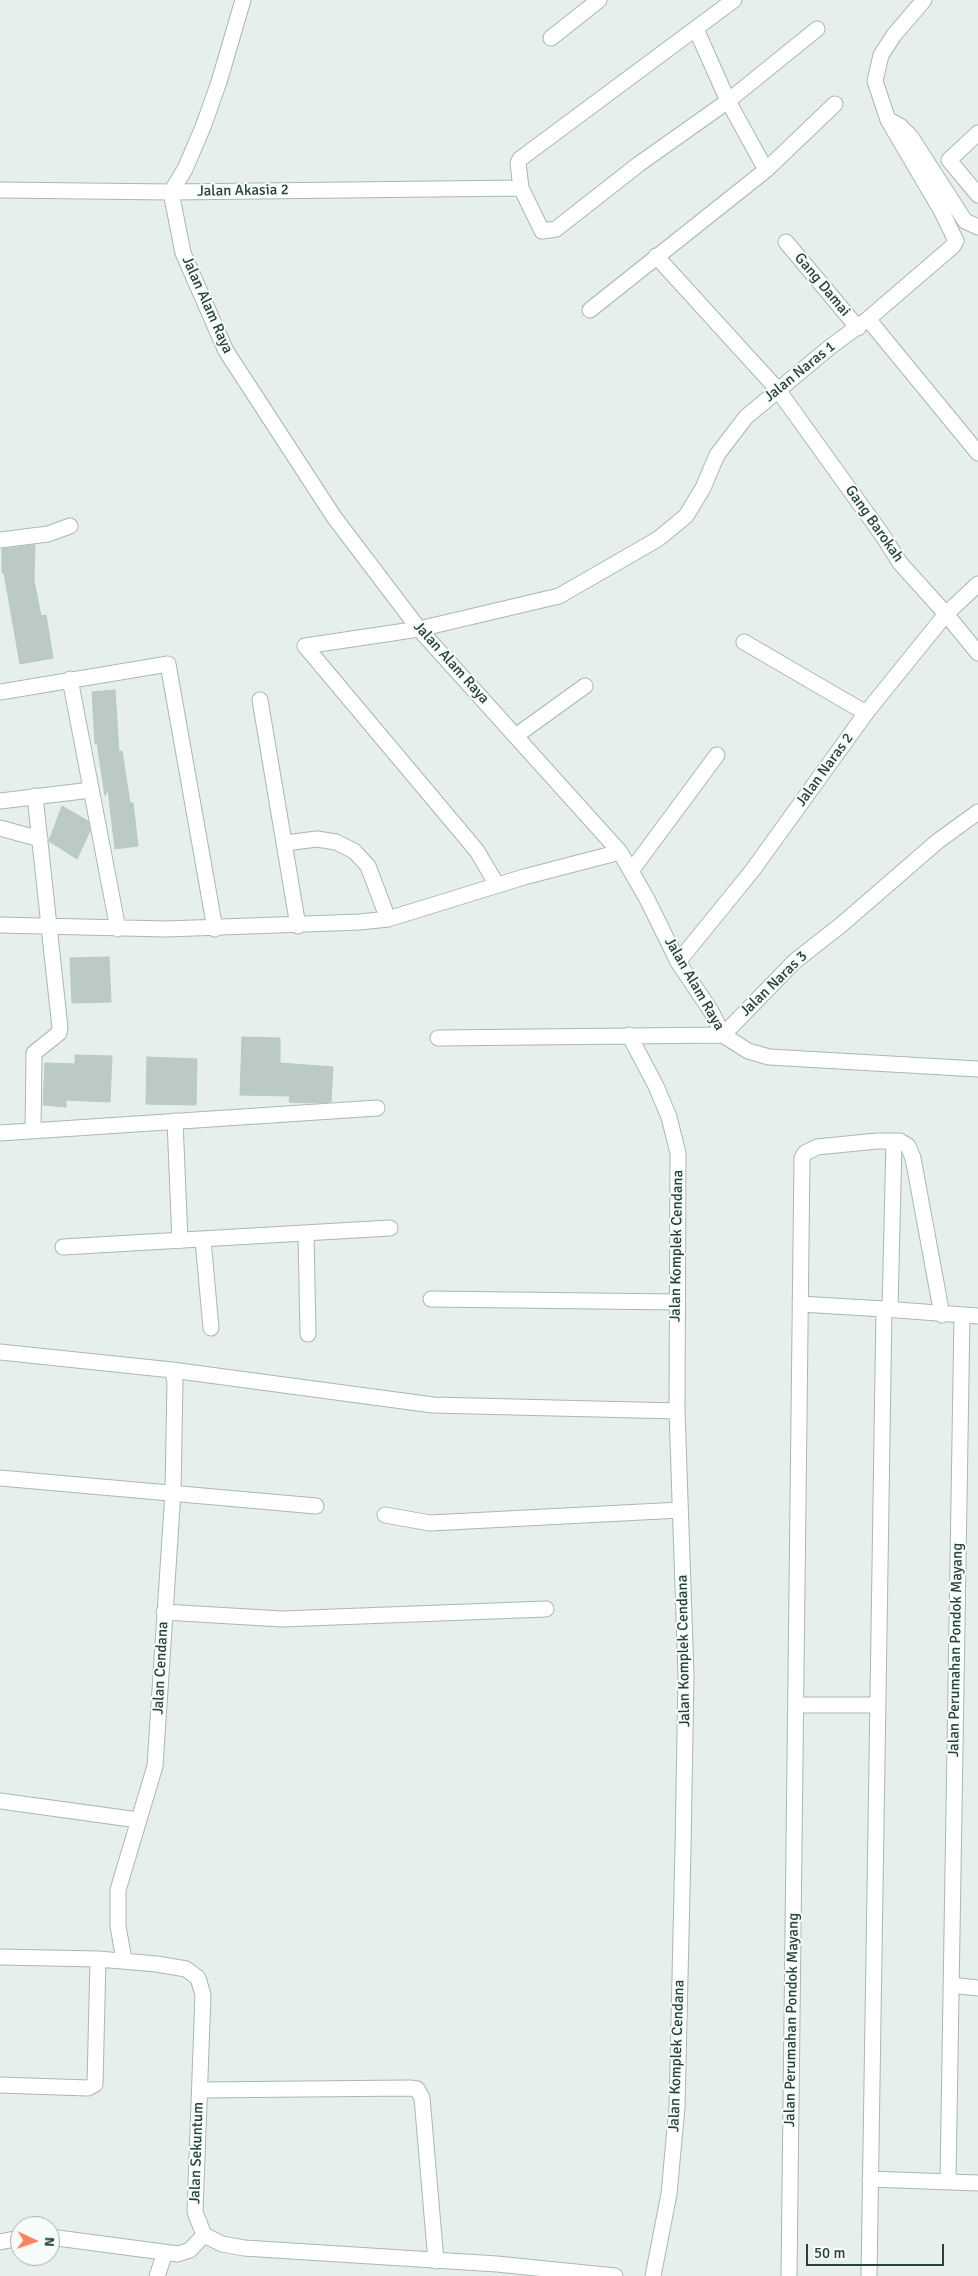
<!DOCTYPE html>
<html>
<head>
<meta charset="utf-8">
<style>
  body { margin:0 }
  #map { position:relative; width:978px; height:2276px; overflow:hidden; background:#e6efeb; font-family:Signika,sans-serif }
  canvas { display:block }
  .north { position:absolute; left:10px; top:2216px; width:50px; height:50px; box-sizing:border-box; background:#f7fbf9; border:1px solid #a3b1ad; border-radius:50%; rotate:93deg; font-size:14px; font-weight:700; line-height:20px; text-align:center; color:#24423a }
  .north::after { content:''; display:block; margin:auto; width:18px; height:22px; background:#f4845f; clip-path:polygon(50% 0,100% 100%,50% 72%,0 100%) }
  .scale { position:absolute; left:806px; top:2244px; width:138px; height:22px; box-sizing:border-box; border:2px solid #24423a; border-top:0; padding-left:6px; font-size:15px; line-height:18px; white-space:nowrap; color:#24423a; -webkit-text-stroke:4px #f7fbf9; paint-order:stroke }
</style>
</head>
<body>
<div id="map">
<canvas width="978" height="2276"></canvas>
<div class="north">N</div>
<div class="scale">50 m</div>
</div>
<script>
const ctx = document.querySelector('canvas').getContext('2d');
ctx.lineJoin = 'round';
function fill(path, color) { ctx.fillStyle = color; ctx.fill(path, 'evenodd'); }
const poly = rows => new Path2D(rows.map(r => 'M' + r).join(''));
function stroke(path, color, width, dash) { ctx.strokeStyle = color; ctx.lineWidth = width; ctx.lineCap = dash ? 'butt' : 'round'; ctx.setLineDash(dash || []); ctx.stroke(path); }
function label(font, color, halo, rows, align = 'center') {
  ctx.font = font + ' Signika,sans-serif'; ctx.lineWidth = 4; ctx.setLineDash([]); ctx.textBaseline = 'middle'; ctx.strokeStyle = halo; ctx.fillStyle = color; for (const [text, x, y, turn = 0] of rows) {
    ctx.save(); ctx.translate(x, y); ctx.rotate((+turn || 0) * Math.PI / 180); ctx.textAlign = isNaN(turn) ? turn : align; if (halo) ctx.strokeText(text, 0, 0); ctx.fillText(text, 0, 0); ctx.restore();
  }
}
const building = poly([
  [35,545,34,580,41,616,46,615,53,658,20,664,4,573,2,573,2,549,35,545],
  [115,690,119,752,122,751,130,803,133,803,138,846,115,849,108,790,105,796,97,743,95,744,92,692,115,690],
  [62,806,88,821,90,831,77,859,49,841,62,806],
  [109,957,111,1002,72,1003,70,958,109,957],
  [242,1037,280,1038,280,1063,333,1067,331,1102,306,1103,289,1102,290,1096,240,1095,242,1037],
  [75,1055,112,1056,110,1102,66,1100,66,1107,43,1105,45,1063,75,1064,75,1055],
  [147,1057,197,1059,196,1105,146,1104,147,1057]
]);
fill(building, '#bbcac4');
stroke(building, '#b8c9c2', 1);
const minor = poly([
  [243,0,219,82,203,127,185,169,171,192,521,188],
  [734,0,520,159,518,163,521,188,542,231,556,229,639,164,728,101,817,29],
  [696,29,728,101,766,170],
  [551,38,599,0],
  [891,121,900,126,911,137,965,221,978,227],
  [978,133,949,160,978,195],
  [0,190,171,192,183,253,226,351,334,517,419,629,620,852,647,899,678,962,711,1011,723,1035,748,1051,769,1057,978,1069],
  [786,242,858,328],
  [656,256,778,390,883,536,900,563,946,614,978,653],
  [590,310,766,170,835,104],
  [868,319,978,453],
  [0,540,48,534,70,526],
  [744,642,866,713],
  [305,646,419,629,559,596,658,539,686,516,703,488,717,455,746,417,830,347,868,319,953,246,956,241,942,212,888,120,875,81,881,55,894,35,924,0],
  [305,646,477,851,497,885],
  [70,679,118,929],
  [0,692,168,664,215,929],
  [260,700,298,926],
  [517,735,585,686],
  [0,801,91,790],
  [0,828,40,839],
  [285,843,317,839,336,842,354,851,368,866,388,919],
  [631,871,717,755],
  [0,925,166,929,360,922,388,919,524,877,620,852],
  [678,962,752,871,866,713,946,614,978,584],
  [629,1035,656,1086,669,1117,678,1153,677,1411,686,1675,683,1848,677,2107,669,2194,653,2276],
  [438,1038,723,1035,795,961,841,925,938,841,978,812],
  [175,1121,180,1241],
  [33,1131,34,1053,59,1033,60,1028,35,796],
  [0,1133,377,1108],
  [306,1234,308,1334],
  [203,1240,211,1328],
  [63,1247,390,1228],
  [431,1299,676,1302],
  [800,1304,884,1309],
  [890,1310,894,1141],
  [0,1352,172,1370,433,1405,677,1411],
  [0,1478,316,1506],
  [385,1515,430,1523,680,1510],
  [164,1612,282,1619,546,1609],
  [796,1705,878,1705],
  [0,1801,138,1820],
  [0,1957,98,1959,157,1964,186,1969,198,1978,203,1995,195,2212,204,2235,222,2244,244,2248,497,2264,615,2276],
  [124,1960,118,1926,118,1890,155,1766,173,1492,175,1381,172,1370],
  [951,1985,978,1988],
  [0,2085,88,2088,95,2084,98,1959],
  [200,2090,410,2088,417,2089,422,2098,436,2261],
  [870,2179,978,2183],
  [948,2180,962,1315],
  [50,2237,178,2254,190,2250,204,2235],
  [0,2242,20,2238],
  [157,2276,165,2253],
  [789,2276,802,1158,805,1153,817,1147,877,1141,900,1141,908,1146,913,1158,942,1315],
  [869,2276,884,1309,978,1316]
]);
stroke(minor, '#a8b8b2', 17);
stroke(minor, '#fff', 15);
label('15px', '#24423a', '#f7fbf9', [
  ["Jalan Akasia 2",243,191,-1],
  ["Gang Damai",822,285,50],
  ["Jalan Alam Raya",207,305,66],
  ["Jalan Naras 1",800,372,-39],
  ["Gang Barokah",874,524,55],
  ["Jalan Alam Raya",451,663,48],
  ["Jalan Naras 2",825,770,-54],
  ["Jalan Alam Raya",694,984,60],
  ["Jalan Naras 3",774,984,-44],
  ["Jalan Komplek Cendana",677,1246,-89],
  ["Jalan Perumahan Pondok Mayang",956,1650,-89],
  ["Jalan Komplek Cendana",684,1651,-91],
  ["Jalan Cendana",161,1668,-87],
  ["Jalan Perumahan Pondok Mayang",792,2020,-89],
  ["Jalan Komplek Cendana",677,2056,-88],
  ["Jalan Sekuntum",197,2153,-88]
]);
</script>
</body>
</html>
